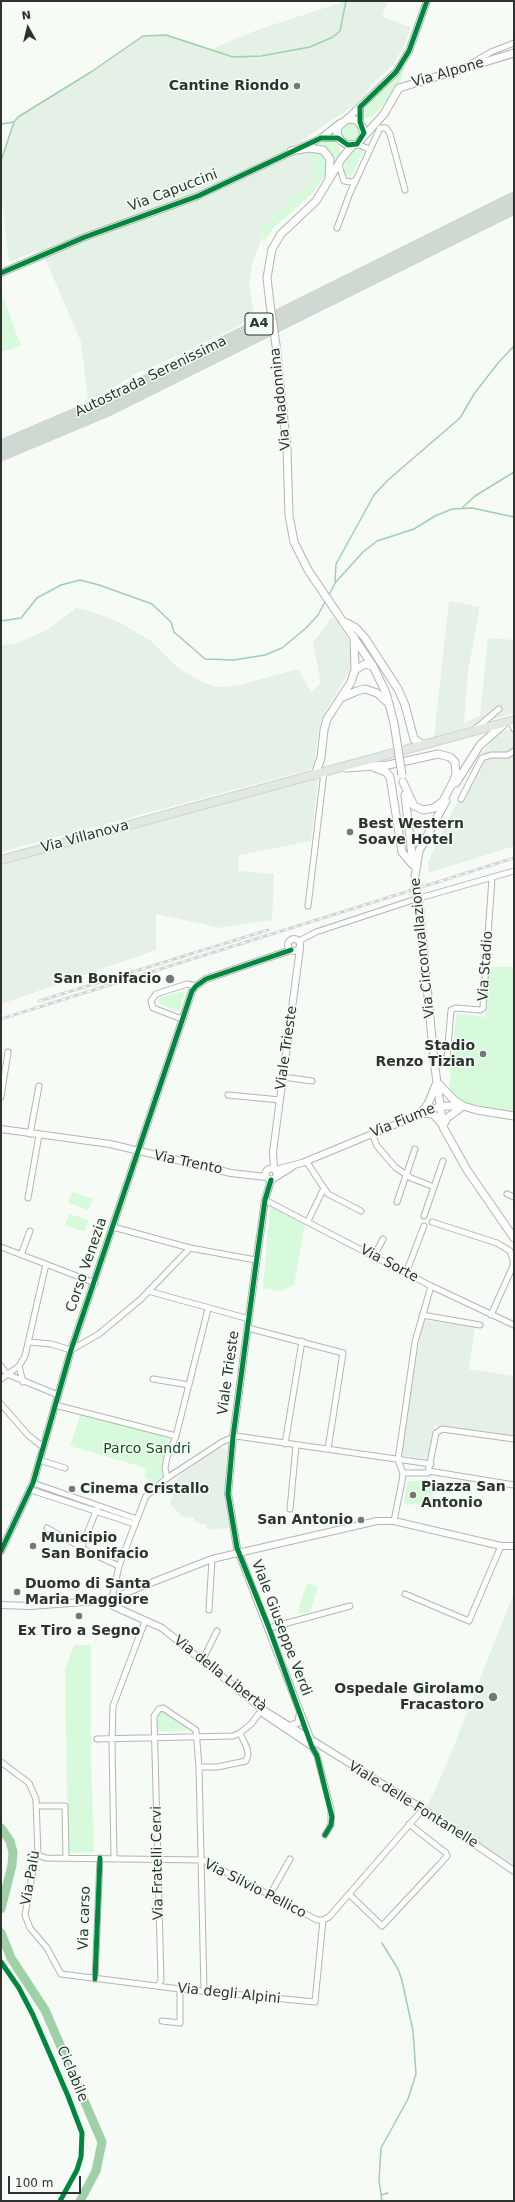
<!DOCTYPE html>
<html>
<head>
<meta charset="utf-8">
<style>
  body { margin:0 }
  #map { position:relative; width:515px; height:2202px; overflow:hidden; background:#f6fbf6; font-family:"DejaVu Sans",sans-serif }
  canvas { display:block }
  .frame { position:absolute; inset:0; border:2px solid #2e332f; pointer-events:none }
  .north { position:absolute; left:8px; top:8px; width:40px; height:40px; -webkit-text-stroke:3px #f3fef4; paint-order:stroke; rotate:352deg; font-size:11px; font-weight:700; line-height:16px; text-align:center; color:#2e332f }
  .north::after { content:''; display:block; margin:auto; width:14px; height:18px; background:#2e332f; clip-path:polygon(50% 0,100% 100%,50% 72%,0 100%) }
  .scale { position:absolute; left:8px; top:2176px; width:73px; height:18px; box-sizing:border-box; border:2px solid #2e332f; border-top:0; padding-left:5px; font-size:12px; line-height:14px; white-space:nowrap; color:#2e332f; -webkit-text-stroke:3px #f3fef4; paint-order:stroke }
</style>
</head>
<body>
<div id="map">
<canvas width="515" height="2202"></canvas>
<div class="frame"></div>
<div class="north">N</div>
<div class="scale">100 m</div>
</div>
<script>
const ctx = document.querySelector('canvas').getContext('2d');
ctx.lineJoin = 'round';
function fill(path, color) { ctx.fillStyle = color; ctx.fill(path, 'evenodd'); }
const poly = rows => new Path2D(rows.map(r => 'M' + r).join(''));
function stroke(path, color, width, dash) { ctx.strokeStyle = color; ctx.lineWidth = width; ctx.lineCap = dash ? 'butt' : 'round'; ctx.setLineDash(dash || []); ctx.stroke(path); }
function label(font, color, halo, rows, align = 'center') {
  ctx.font = font + ' "DejaVu Sans",sans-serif'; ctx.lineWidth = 3; ctx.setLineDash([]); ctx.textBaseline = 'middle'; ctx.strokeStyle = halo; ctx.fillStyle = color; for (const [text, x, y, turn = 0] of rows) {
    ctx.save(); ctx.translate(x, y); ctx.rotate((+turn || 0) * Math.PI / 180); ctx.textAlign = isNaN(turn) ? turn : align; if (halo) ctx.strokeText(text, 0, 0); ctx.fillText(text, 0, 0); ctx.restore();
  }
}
fill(poly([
  [346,1,388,1,382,17,411,27,404,46,393,65,372,84,363,97,352,107,302,140,309,149,317,176,260,229,262,237,252,265,249,285,253,308,253,315,240,325,186,352,137,373,104,393,88,400,81,342,41,249,9,262,1,191,1,161,14,122,23,113,91,72,143,36,166,35,209,50,257,30],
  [449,601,480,607,468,671,464,723,480,716,488,638,514,640,514,713,434,737],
  [76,608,90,611,121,623,151,641,177,667,198,680,216,687,236,686,298,669,311,692,321,683,313,643,332,617,337,621,348,639,351,652,350,671,327,708,319,727,315,762,312,769,1,852,1,645,15,644,47,630],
  [514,728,514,846,429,873,428,862,477,761,491,741,501,732],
  [318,778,311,841,239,855,238,871,274,874,272,920,221,928,156,914,156,950,1,1004,1,864],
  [423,1320,475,1327,469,1369,514,1376,514,1435,511,1438,434,1426,428,1459,402,1455,403,1436],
  [221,1447,227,1450,224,1500,229,1528,207,1530,207,1525,195,1522,194,1518,182,1516,170,1504,178,1476],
  [514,1592,514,1865,426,1809,446,1766]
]), '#e5f1e6');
fill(poly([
  [405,66,400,82,387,101,372,117,365,118,364,110,380,91],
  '341 132a10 10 0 1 1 20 0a10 10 0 1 1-20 0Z',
  [330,140,337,144,340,148,340,154,333,168,326,149,313,145],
  [309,149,324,153,328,161,326,174,313,193,273,228,264,243,260,229,317,176],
  [356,149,361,149,363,152,350,179,346,179,343,171,345,164,350,154],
  [1,291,21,346,1,352],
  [489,967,514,967,514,1112,466,1103,459,1100,449,1089,456,1013,485,1017],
  [183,991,184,995,180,1010,178,1011,173,1011,157,1001,160,998],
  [72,1192,93,1199,89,1210,68,1203],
  [270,1206,305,1225,294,1285,281,1291,263,1288],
  [69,1214,89,1220,85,1232,65,1225],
  [81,1413,170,1437,162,1465,164,1476,153,1483,145,1477,146,1468,70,1446],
  [407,1481,435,1481,430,1505,404,1504],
  [307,1583,318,1587,310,1612,297,1614],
  [74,1645,91,1645,91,1760,94,1852,68,1853,65,1670],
  [160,1710,164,1710,187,1725,186,1731,158,1731,157,1715]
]), '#d8fadc');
stroke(poly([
  [1,124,14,122],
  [1,161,14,122,18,117,91,72,143,36,166,35,233,57,261,56,310,47,333,37,340,31,346,1],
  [463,507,475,496,514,472],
  [335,583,363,552,377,541,414,529,435,516,452,509,472,508,514,517],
  [329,595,335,583,336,564,374,495,388,480,460,418,474,394,498,363,514,346],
  [1,621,21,618,37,598,61,585,80,580,99,585,152,604,171,622,174,632,205,659,234,660,265,655,282,648,306,628,318,615,326,600],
  [381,2195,388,2193],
  [382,2201,379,2180,381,2148,408,2099,416,2074,413,2031,403,1985,399,1971,382,1943]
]), '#a0d0a8', 1.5);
stroke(poly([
  [1,1828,10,1841,13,1852,12,1865,1,1909],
  [1,1933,11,1958,45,2010,102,2142,96,2171,80,2201]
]), '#a0d0a8', 9);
const minor = poly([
  [467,66,491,52,514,43],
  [357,144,369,149],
  [339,165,344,181,351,182,356,180],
  [337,228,350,193,380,128,386,128,390,134,405,190],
  [511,721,514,729],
  [474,730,499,709],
  [461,799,482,758,491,755,508,755,514,751],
  [423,897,514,871],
  [308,906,324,772],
  [299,941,316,932,416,899],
  [182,1019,153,1008,151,1001,156,994,187,984,196,986],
  [434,1060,447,1058,451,1010,456,1008,480,1010,483,1008,492,878],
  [283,1077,312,1081],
  [228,1095,280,1100],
  [1,1097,8,1052],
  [372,1133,377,1146,395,1167,411,1178,434,1187],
  [30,1134,39,1086],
  [306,1161,328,1194,361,1211],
  [507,1194,514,1197],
  [28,1198,39,1135],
  [265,1200,431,1286,514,1325],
  [397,1202,415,1149],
  [424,1216,443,1161],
  [308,1221,324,1188],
  [432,1222,497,1243,510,1251,513,1259,513,1266,491,1315],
  [113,1227,190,1248,256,1260],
  [1,1247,95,1283],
  [21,1255,30,1231],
  [374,1256,383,1239],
  [406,1273,424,1226],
  [148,1291,249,1319],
  [422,1315,480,1325],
  [248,1328,343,1353,328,1449],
  [29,1342,51,1344,71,1350,99,1334,141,1299,190,1248],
  [1,1366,7,1374,58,1395],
  [19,1366,23,1382],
  [1,1379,19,1366,25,1356,46,1264],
  [153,1379,189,1385],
  [1,1404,28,1435,43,1447],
  [55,1405,176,1436],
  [285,1444,302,1341],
  [39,1460,65,1468],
  [429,1471,514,1485],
  [403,1473,428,1473,436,1433,442,1429,514,1439],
  [167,1478,165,1468,167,1457,176,1436,208,1309],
  [33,1483,137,1519],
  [31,1490,135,1524],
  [290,1509,296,1445],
  [394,1521,402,1481,403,1473,398,1460,415,1342,431,1286],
  [47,1528,93,1554,119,1566],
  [81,1548,97,1509],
  [405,1594,469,1621,501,1546],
  [112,1599,119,1566,146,1496,167,1478,222,1442,236,1436,431,1464],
  [209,1610,212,1559],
  [269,1628,350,1606],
  [202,1661,217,1631],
  [260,1712,312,1747],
  [97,1739,233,1736,240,1733,252,1723,262,1709],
  [311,1740,312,1747,317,1756,331,1809,331,1825,325,1835],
  [1,1762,29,1783,36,1799,38,1855,35,1859,25,1915,30,1928,47,1948,61,1974,180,1989,315,2002,323,1920],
  [199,1767,217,1767,246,1761,248,1755,247,1748,240,1733],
  [37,1806,65,1806,66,1858],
  [38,1855,46,1858,203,1860,317,1920,323,1920,329,1917,423,1809],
  [114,1858,112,1742,113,1706,145,1621],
  [349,1894,382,1926,440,1864,447,1856,446,1853,409,1824],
  [270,1895,290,1859],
  [95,1979,100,1858],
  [158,1986,161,1980,154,1716,159,1709,163,1708,196,1730,199,1767,204,1991],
  [162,2021,180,2023,180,1989]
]);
const tertiary = poly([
  [347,119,396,72,409,51,427,1],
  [360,122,360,107],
  [321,138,340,123],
  [1,273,85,237,198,196,321,138,338,138],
  '288 945a6 6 0 1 1 12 0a6 6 0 1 1-12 0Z',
  [1,1129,110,1144,231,1173,266,1177],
  '265.5 1174a5.5 5.5 0 1 1 11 0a5.5 5.5 0 1 1-11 0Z',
  [274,1169,273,1152,300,948],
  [275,1170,302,1163,440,1106],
  [276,1177,292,1167],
  [271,1180,265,1200,256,1264,233,1437,228,1494,237,1548,311,1740],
  [1,1551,33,1483,71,1350,192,991,196,986,206,979,291,950],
  [118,1598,125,1593,212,1559,377,1521,394,1521,501,1546,514,1546],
  [1,1605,30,1606,111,1600],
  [113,1606,162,1628,262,1709,423,1809,514,1871],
  [289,1726,298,1723,300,1713]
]);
const secondary = poly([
  [363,137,363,128,357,120,347,119,338,127,337,134,341,141,348,145,357,144,384,114,399,88,514,53],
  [291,151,309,148,323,150,330,159,329,178],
  [270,304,267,278,272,249,281,234,316,201,342,158,353,145],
  [276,345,287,449,289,515,294,542,308,570,373,666,386,693,394,723],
  [347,623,356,628,365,638,398,689,405,705,414,739,422,744,427,744],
  [355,670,365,664,373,666],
  [343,697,357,691,365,689,377,693,388,703],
  [346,768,388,765,438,754,450,757,455,762,456,774,453,782,443,801,434,808,423,810,414,806,403,782],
  [375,768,386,772,390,777,402,852,413,865],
  [315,775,321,758,324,730,327,719,351,682,355,670,354,637],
  [456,783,480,745,504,724],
  [405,795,413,864],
  [415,876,419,851,446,801],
  [420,912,434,1060,443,1127,467,1170,514,1238],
  [437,1082,454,1100,463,1106],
  [440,1106,463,1106,477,1110,514,1116],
  [421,1113,428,1104,437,1082],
  [421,1113,433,1114,441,1123],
  [443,1126,447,1118,463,1106]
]);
const primary = poly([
  [1,860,514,720]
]);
const motorway = poly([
  [1,445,106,400,514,197],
  [1,456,106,412,514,209]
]);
stroke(minor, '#b2b6b2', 7);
stroke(tertiary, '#b2b6b2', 8);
stroke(secondary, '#b2b6b2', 9);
stroke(primary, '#d2d5d2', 10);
stroke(motorway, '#d2d5d2', 11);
stroke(minor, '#fefefe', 5);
stroke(tertiary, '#fefefe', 6);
stroke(secondary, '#fefefe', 7);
stroke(primary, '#e2e8e2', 8);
stroke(motorway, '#cedad1', 9);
const rail = poly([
  [39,1001,268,930],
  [1,1019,514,858]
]);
stroke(rail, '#d3d5d3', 3);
stroke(rail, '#f3fef4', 1.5, [4.5]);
const secondaryBridge = poly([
  [270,304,276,345],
  [394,723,402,775],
  [415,879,420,912]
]);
stroke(secondaryBridge, '#b2b6b2', 9, []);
stroke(secondaryBridge, '#fefefe', 7);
stroke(poly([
  [1,273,85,237,198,196,321,138,338,138,348,145,357,144,364,133,360,122,360,107,396,72,409,51,427,1],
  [271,1180,265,1200,256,1264,233,1437,228,1494,237,1548,269,1628,312,1747,317,1756,332,1817,331,1825,325,1835],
  [1,1551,33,1483,71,1350,192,991,196,986,206,979,291,950],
  [1,1962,19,1988,33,2015,68,2096,82,2133,81,2157,77,2170,60,2201],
  [95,1979,100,1858]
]), '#00873e', 5);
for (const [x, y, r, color] of [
  [297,86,4,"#747975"],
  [350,832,4,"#747975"],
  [170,979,5,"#747975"],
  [483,1054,4,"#747975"],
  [72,1489,4,"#747975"],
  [413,1495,4,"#747975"],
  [361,1520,4,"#747975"],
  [33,1546,4,"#747975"],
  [17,1592,4,"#747975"],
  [79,1616,4,"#747975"],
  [493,1697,5,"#747975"]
]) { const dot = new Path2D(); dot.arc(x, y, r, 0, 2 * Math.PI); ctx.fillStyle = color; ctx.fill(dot); stroke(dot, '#f3fef4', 1.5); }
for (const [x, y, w] of [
  [259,324,28]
]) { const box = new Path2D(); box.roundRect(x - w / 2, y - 11, w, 22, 3); ctx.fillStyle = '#f3fef4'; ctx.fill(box); stroke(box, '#2e332f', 1); }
label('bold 13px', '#2e332f', null, [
  ["A4",259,324]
]);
label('14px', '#2e332f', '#f3fef4', [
  ["Via Alpone",448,73,-16],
  ["Via Capuccini",173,191,-21],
  ["Autostrada Serenissima",151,377,-26],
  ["Via Madonnina",281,399,-96],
  ["Via Villanova",85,837,-15],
  ["Via Circonvallazione",423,948,-96],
  ["Via Stadio",486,966,-86],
  ["Viale Trieste",287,1048,-82],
  ["Via Fiume",403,1121,-22],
  ["Via Trento",188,1163,12],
  ["Via Sorte",389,1264,28],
  ["Corso Venezia",87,1265,-71],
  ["Viale Trieste",229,1373,-82],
  ["Viale Giuseppe Verdi",281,1628,69],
  ["Via della Libertà",220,1674,38],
  ["Viale delle Fontanelle",413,1805,32],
  ["Via Fratelli Cervi",158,1863,-91],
  ["Via Palù",31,1878,-80],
  ["Via Silvio Pellico",255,1889,27],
  ["Via carso",85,1918,-88],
  ["Via degli Alpini",229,1994,6],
  ["Ciclabile",72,2074,67]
]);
label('bold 14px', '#2e332f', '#f3fef4', [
  ["Cantine Riondo",289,86],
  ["Best Western",358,824,"left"],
  ["Soave Hotel",358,840,"left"],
  ["San Bonifacio",161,979],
  ["Stadio",475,1046],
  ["Renzo Tizian",475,1062],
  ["Piazza San",421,1487,"left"],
  ["Antonio",421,1503,"left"],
  ["Cinema Cristallo",80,1489,"left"],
  ["San Antonio",353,1520],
  ["Municipio",41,1538,"left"],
  ["San Bonifacio",41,1554,"left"],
  ["Duomo di Santa",25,1584,"left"],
  ["Maria Maggiore",25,1600,"left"],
  ["Ex Tiro a Segno",79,1631,"center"],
  ["Ospedale Girolamo",484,1689],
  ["Fracastoro",484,1705]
], 'right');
label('14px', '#184824', '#f3fef4', [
  ["Parco Sandri",147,1449]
]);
</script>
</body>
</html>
